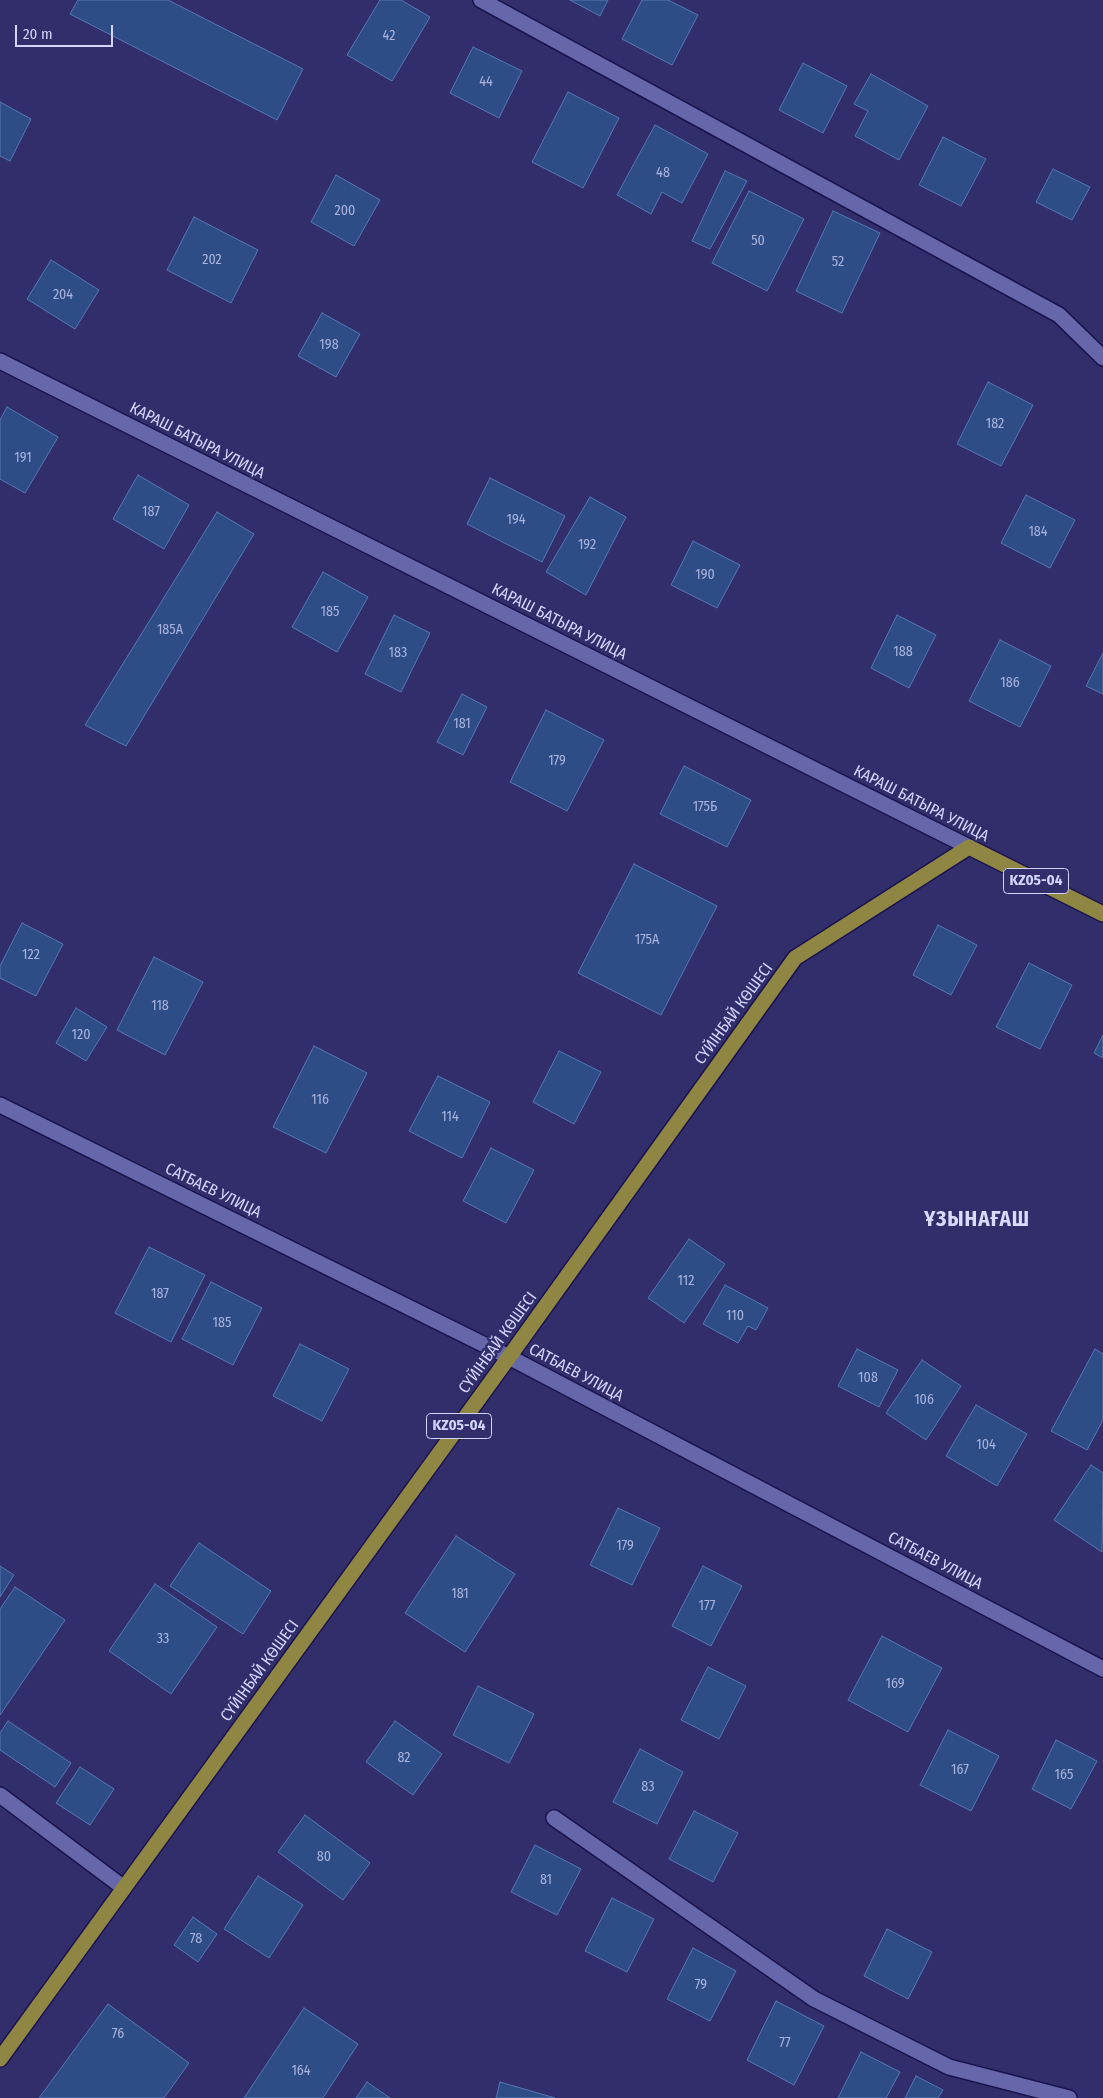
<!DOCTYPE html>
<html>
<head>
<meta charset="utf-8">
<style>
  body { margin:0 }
  #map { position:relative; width:1103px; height:2098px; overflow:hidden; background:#312e6b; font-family:"Fira Sans Condensed",sans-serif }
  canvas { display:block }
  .scale { position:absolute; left:15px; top:25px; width:98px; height:22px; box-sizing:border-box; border:2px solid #d2d5fb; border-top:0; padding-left:6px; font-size:15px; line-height:18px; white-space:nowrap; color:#d2d5fb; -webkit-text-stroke:4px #312e6b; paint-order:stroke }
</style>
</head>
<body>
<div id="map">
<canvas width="1103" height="2098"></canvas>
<div class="scale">20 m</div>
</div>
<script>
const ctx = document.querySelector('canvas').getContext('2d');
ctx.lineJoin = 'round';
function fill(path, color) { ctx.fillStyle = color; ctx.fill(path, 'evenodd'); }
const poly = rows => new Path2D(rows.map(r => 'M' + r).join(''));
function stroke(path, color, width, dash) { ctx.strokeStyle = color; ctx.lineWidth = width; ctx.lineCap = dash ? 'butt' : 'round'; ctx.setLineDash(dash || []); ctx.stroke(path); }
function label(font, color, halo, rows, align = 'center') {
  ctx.font = font + ' "Fira Sans Condensed",sans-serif'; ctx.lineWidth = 5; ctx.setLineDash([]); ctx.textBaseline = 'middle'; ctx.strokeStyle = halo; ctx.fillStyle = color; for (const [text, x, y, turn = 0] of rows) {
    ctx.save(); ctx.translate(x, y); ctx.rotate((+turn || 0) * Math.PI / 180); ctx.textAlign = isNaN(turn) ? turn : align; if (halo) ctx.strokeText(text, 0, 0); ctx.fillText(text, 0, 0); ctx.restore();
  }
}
const building = poly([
  [78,0,168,0,303,69,277,120,70,14,78,0],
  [380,0,401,0,430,17,392,81,347,55,380,0],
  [570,0,608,0,600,16,570,0],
  [642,0,668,0,698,15,672,65,622,39,642,0],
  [473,47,522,71,499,118,450,93,473,47],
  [803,63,847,86,823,133,779,110,803,63],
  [871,74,928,106,899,160,855,136,868,111,854,104,871,74],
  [568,92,619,118,583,188,532,162,568,92],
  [0,102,31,119,10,161,0,156,0,102],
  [655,125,708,154,682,203,662,192,651,214,617,195,655,125],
  [943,137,986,159,961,206,919,185,943,137],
  [1053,169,1090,187,1072,220,1036,202,1053,169],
  [725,171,747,181,710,249,692,241,725,171],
  [336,175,380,200,354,246,311,222,336,175],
  [749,191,804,219,767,291,712,263,749,191],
  [833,211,880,233,842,313,796,291,833,211],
  [194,217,258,250,231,303,167,270,194,217],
  [51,260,99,290,75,329,27,299,51,260],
  [322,313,360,334,336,377,298,356,322,313],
  [988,382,1033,405,1001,466,957,444,988,382],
  [7,407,58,437,25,493,0,479,0,420,7,407],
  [138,475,189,505,164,549,113,519,138,475],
  [490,478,565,516,542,562,467,524,490,478],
  [1026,495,1075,520,1050,568,1001,543,1026,495],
  [590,497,626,517,586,595,546,572,590,497],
  [217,512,254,534,126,746,85,725,217,512],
  [693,541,740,565,717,608,671,585,693,541],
  [323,572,368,597,337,652,292,627,323,572],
  [394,615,430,633,401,692,365,674,394,615],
  [897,615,936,635,909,688,871,668,897,615],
  [1000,640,1051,666,1020,727,969,701,1000,640],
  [1103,653,1103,694,1086,686,1103,653],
  [462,694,487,707,463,755,437,742,462,694],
  [546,710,604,740,567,811,510,782,546,710],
  [684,766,751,800,727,847,660,814,684,766],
  [634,864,717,906,661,1015,578,973,634,864],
  [22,923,63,944,36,996,0,978,0,966,22,923],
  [938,925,977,945,951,995,913,975,938,925],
  [154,957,203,982,165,1055,117,1030,154,957],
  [1029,963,1072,985,1040,1049,996,1027,1029,963],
  [76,1008,107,1027,86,1061,56,1043,76,1008],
  [1103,1035,1103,1058,1094,1053,1103,1035],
  [314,1046,367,1073,326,1153,273,1127,314,1046],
  [559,1051,601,1072,574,1124,533,1102,559,1051],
  [438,1076,490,1102,462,1158,409,1131,438,1076],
  [491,1148,534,1170,506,1223,463,1201,491,1148],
  [689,1239,725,1264,684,1323,648,1298,689,1239],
  [149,1247,205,1275,171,1342,115,1313,149,1247],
  [211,1282,262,1308,233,1365,182,1339,211,1282],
  [725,1285,768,1308,756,1330,748,1326,738,1343,703,1324,725,1285],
  [300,1344,349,1369,322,1421,273,1396,300,1344],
  [857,1349,898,1370,879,1407,838,1386,857,1349],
  [1095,1349,1103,1354,1103,1420,1087,1450,1051,1431,1095,1349],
  [922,1360,961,1386,926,1440,886,1413,922,1360],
  [976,1405,1027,1434,997,1486,946,1456,976,1405],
  [1091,1465,1103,1473,1102,1552,1054,1520,1091,1465],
  [618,1508,660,1528,632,1585,590,1565,618,1508],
  [456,1536,515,1574,465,1652,405,1613,456,1536],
  [199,1543,271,1591,243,1634,170,1586,199,1543],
  [0,1566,14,1575,0,1597,0,1566],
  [703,1566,742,1586,711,1646,672,1626,703,1566],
  [155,1584,217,1627,171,1694,109,1651,155,1584],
  [15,1587,65,1620,0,1715,0,1609,15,1587],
  [882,1636,942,1668,908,1732,848,1700,882,1636],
  [708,1667,746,1686,719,1739,681,1720,708,1667],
  [478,1686,534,1714,509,1763,453,1735,478,1686],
  [8,1721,71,1763,55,1787,0,1750,0,1733,8,1721],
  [395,1721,442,1754,413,1795,366,1762,395,1721],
  [948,1730,999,1756,971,1811,920,1785,948,1730],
  [1056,1740,1097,1761,1071,1809,1032,1789,1056,1740],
  [640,1749,683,1772,657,1824,613,1802,640,1749],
  [80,1767,114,1789,90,1825,56,1803,80,1767],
  [694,1811,738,1833,713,1882,669,1859,694,1811],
  [305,1815,370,1863,343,1900,278,1852,305,1815],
  [535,1845,581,1869,557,1915,511,1892,535,1845],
  [258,1876,303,1905,269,1958,224,1929,258,1876],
  [612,1898,654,1919,627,1972,585,1951,612,1898],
  [193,1917,217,1934,198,1962,174,1945,193,1917],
  [887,1929,932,1952,908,1999,864,1976,887,1929],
  [693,1948,736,1971,710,2021,667,1999,693,1948],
  [776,2001,824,2026,794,2085,747,2060,776,2001],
  [108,2004,189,2063,164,2098,39,2098,108,2004],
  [304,2008,358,2044,323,2098,244,2098,304,2008],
  [861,2052,900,2072,886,2098,838,2098,861,2052],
  [916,2076,943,2090,938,2098,905,2098,916,2076],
  [367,2082,390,2098,356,2098,367,2082],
  [500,2082,555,2098,496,2098,500,2082]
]);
fill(building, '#2e4d87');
stroke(building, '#5678b5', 1);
const street = poly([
  [481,0,1059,315,1103,358],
  [0,361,969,847],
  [0,1105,509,1357,1103,1669],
  [0,1795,124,1888],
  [554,1818,814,1999,949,2067,1069,2098]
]);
const primary = poly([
  [0,2059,509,1357,795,958,969,847,1103,914]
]);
stroke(street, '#1b134e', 18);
stroke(primary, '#1b134e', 18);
stroke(street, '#6667aa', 15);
stroke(primary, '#908644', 15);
label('14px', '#a9b3de', null, [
  ["42",389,36],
  ["44",486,82],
  ["48",663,173],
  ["200",345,211],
  ["50",758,241],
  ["202",212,260],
  ["52",838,262],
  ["204",63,295],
  ["198",329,345],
  ["182",995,424],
  ["191",23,458],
  ["187",151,512],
  ["194",516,520],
  ["184",1038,532],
  ["192",587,545],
  ["190",705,575],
  ["185",330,612],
  ["185А",170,630],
  ["188",903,652],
  ["183",398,653],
  ["186",1010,683],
  ["181",462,724],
  ["179",557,761],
  ["175Б",705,807],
  ["175А",647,940],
  ["122",31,955],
  ["118",160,1006],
  ["120",81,1035],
  ["116",320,1100],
  ["114",450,1117],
  ["112",686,1281],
  ["187",160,1294],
  ["110",735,1316],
  ["185",222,1323],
  ["108",868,1378],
  ["106",924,1400],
  ["104",986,1445],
  ["179",625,1546],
  ["181",460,1594],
  ["177",707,1606],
  ["33",163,1639],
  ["169",895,1684],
  ["82",404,1758],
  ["167",960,1770],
  ["165",1064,1775],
  ["83",648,1787],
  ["80",324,1857],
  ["81",546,1880],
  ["78",196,1939],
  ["79",701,1985],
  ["76",118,2034],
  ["77",785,2043],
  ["164",301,2071]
]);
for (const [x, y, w] of [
  [1036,881,65],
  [459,1426,65]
]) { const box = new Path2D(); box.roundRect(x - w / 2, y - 12.5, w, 25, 4); ctx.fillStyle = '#312e6b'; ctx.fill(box); stroke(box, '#d2d5fb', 1); }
label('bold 15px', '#d2d5fb', null, [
  ["KZ05-04",1036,881],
  ["KZ05-04",459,1426]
]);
label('16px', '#d2d5fb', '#312e6b', [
  ["КАРАШ БАТЫРА УЛИЦА",197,441,27],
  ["КАРАШ БАТЫРА УЛИЦА",559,622,27],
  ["КАРАШ БАТЫРА УЛИЦА",921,804,27],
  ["СҮЙІНБАЙ КӨШЕСІ",734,1014,-54],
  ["САТБАЕВ УЛИЦА",213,1191,26],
  ["СҮЙІНБАЙ КӨШЕСІ",498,1343,-54],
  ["САТБАЕВ УЛИЦА",576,1373,28],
  ["САТБАЕВ УЛИЦА",935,1561,28],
  ["СҮЙІНБАЙ КӨШЕСІ",260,1671,-54]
]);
ctx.letterSpacing = '1px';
label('bold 21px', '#d8daf9', '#312e6b', [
  ["ҰЗЫНАҒАШ",977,1220]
]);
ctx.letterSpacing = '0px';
</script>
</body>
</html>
